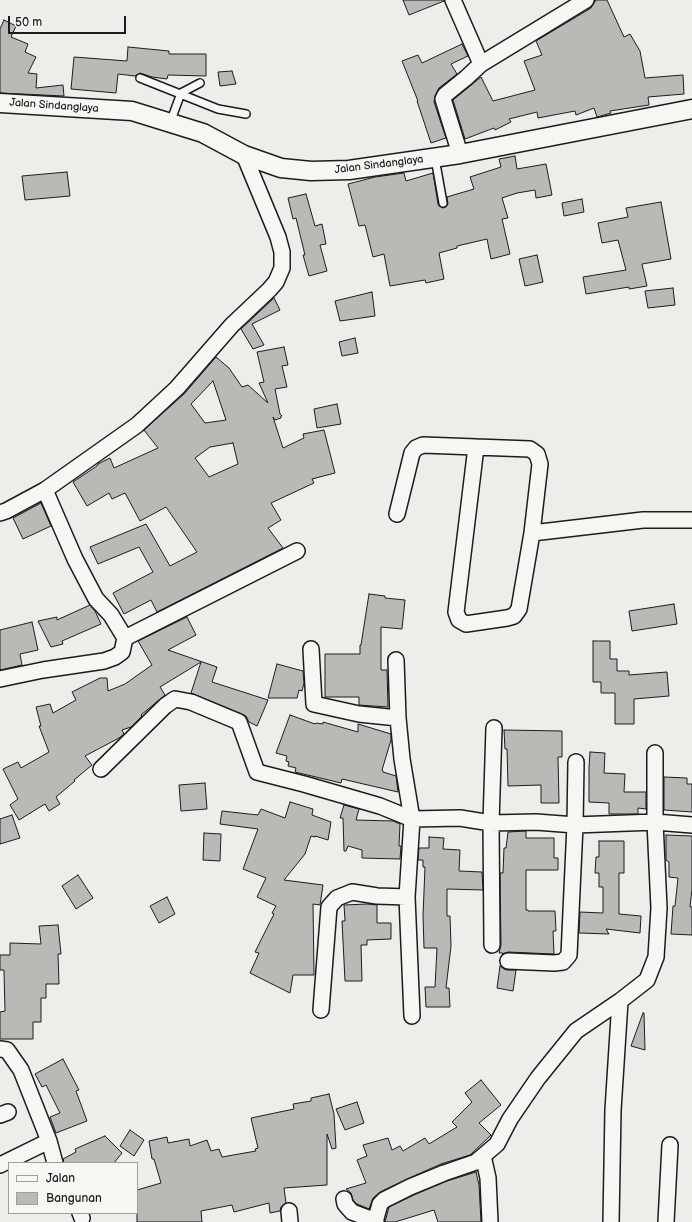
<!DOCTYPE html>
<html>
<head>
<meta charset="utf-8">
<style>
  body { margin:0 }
  #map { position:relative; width:692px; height:1222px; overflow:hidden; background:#edede9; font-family:"Balsamiq Sans",sans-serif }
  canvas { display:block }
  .legend { position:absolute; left:8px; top:1162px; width:130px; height:52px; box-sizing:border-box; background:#f6f6f2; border:1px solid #9f9f9c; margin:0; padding:5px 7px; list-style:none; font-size:12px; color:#1c1c1c }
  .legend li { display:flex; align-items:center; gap:8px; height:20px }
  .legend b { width:20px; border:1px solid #9f9f9c }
  .scale { position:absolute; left:8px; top:16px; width:118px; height:18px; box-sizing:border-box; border:2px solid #1c1c1c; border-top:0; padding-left:5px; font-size:12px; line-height:14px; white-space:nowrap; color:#1c1c1c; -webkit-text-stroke:3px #f6f6f2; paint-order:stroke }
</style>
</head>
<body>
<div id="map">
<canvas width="692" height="1222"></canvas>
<ul class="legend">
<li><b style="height:5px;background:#f6f6f2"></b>Jalan</li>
<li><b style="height:11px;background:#b9b9b6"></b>Bangunan</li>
</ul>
<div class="scale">50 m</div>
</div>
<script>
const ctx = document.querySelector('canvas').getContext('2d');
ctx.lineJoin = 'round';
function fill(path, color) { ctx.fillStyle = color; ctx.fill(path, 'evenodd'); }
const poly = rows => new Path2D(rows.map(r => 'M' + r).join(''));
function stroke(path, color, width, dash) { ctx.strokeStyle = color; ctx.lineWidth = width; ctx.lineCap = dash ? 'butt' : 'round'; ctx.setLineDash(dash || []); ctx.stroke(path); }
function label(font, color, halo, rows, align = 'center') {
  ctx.font = font + ' "Balsamiq Sans",sans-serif'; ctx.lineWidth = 3.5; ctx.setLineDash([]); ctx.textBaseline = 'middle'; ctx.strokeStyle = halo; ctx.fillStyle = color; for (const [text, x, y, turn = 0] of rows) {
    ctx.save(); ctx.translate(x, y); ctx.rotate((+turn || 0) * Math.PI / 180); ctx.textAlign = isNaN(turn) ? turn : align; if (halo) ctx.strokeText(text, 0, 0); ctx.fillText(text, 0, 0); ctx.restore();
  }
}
const building = poly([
  [403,0,444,0,444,1,409,15,403,0],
  [596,0,607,0,624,37,630,34,640,51,645,78,683,75,684,94,648,97,649,105,610,111,611,113,597,117,594,108,576,115,575,111,538,118,537,112,509,119,511,122,495,130,494,128,465,139,453,100,481,77,493,101,535,90,524,61,542,55,536,41,591,8,596,0],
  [4,20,16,26,11,37,28,44,25,52,36,57,28,73,37,74,36,88,63,85,64,96,0,93,0,29,4,20],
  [462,44,468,56,451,64,457,74,439,88,435,96,434,102,446,138,431,143,417,101,418,101,402,61,418,55,422,63,462,44],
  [128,47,169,51,169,54,206,54,206,76,168,75,167,79,152,77,140,73,135,76,118,74,116,93,71,89,74,57,127,61,128,47],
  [232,71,236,84,220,86,218,72,232,71],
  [515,156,517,169,546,164,552,195,536,198,535,190,517,193,502,198,508,218,502,219,510,254,491,259,487,239,457,246,457,248,439,253,444,279,426,283,425,280,390,286,384,254,373,257,365,225,359,226,348,184,375,177,404,173,406,181,433,173,438,204,439,206,443,208,446,207,448,204,447,197,474,189,470,177,501,167,499,159,515,156],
  [67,172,70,196,25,200,22,176,67,172],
  [306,194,315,226,322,224,326,244,320,245,327,271,309,276,303,255,305,255,296,218,293,219,288,198,306,194],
  [582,199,584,212,564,216,562,203,582,199],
  [661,202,671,259,642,264,647,286,629,289,629,287,586,294,583,277,626,270,618,240,602,243,598,223,628,217,626,208,661,202],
  [537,255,543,282,525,286,519,259,537,255],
  [673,288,675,305,648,308,645,291,673,288],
  [372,292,375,316,340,321,335,301,372,292],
  [274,298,280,310,252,324,264,345,253,349,241,329,274,298],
  [355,338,358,353,342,356,339,342,355,338],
  [284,347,288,365,282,366,287,387,275,389,280,414,282,416,281,416,281,418,275,420,273,417,283,448,304,438,303,434,324,430,335,473,312,479,314,483,271,503,281,520,268,528,283,548,157,612,151,600,124,614,113,593,153,572,139,547,98,564,90,547,146,524,170,566,197,552,166,507,140,521,125,493,112,499,109,493,87,506,73,482,97,466,98,464,110,458,114,468,158,448,144,430,184,394,216,357,229,368,242,387,248,385,268,403,259,383,264,382,257,352,284,347],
  [213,381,226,420,205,423,191,404,213,381],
  [233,443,238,464,209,477,195,458,210,447,233,443],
  [337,404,341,424,317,428,314,409,337,404],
  [41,503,51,526,23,539,13,518,41,503],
  [369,594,385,596,385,598,405,600,402,629,381,627,381,670,387,670,388,707,359,705,359,697,325,697,325,654,360,654,360,645,361,645,369,594],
  [674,604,677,624,632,631,629,611,674,604],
  [90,605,95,611,101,624,62,641,63,644,51,647,38,621,57,617,57,620,90,605],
  [187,617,196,635,168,650,217,667,212,682,268,700,257,726,249,722,246,716,242,714,191,693,201,662,160,687,165,695,141,715,142,716,131,727,122,730,124,734,119,738,85,756,92,765,74,780,75,781,56,797,60,804,49,811,45,804,19,820,10,805,18,799,3,769,18,762,21,768,49,752,39,726,41,726,36,707,50,704,53,713,76,700,72,692,100,678,107,678,108,691,125,684,152,665,138,641,187,617],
  [32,622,38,650,20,654,22,665,0,670,0,630,32,622],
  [593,641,610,641,610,659,617,659,617,671,629,671,629,675,667,672,669,696,634,699,634,724,615,724,615,693,601,693,601,682,593,682,593,641],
  [277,664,303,671,304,683,302,691,299,690,297,698,268,698,277,664],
  [290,715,315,724,316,723,323,724,323,722,358,732,358,724,391,734,391,740,382,770,383,771,383,772,396,776,398,792,342,779,341,783,295,772,296,768,288,766,289,762,286,761,287,756,276,753,290,715],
  [504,730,562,731,562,757,558,757,559,803,541,803,541,785,508,786,507,749,505,749,504,730],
  [590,752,605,753,604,773,625,774,624,792,646,792,646,809,638,808,638,814,609,814,609,803,589,802,589,768,590,752],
  [664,777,687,778,687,784,692,784,692,812,664,810,664,777],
  [205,783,207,809,181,811,179,785,205,783],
  [290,802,313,809,312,815,331,822,328,840,315,836,315,837,311,836,305,854,284,880,323,885,320,905,313,904,314,975,293,975,290,993,250,973,259,953,255,952,274,914,272,913,276,906,257,897,266,878,243,869,258,829,220,824,222,811,258,815,261,809,285,818,290,802],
  [344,805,359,809,356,820,393,821,400,824,399,846,401,846,400,859,362,858,362,850,348,846,346,851,344,851,343,818,340,818,344,805],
  [12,815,20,838,0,844,0,819,12,815],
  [526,831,526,838,554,838,554,858,558,858,558,870,526,870,526,910,528,910,528,911,555,911,556,931,553,931,554,954,508,952,502,954,503,953,499,953,501,945,500,873,503,873,504,848,506,848,508,832,526,831],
  [204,833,221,834,220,861,203,860,204,833],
  [666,835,692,836,692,889,690,907,692,907,692,935,671,934,673,906,675,906,678,878,669,877,669,862,666,860,666,835],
  [429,837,444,838,443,849,460,850,459,871,482,872,483,890,447,889,447,916,450,916,451,946,446,988,449,988,450,1007,426,1007,425,987,435,987,437,948,424,948,423,916,425,867,423,867,423,860,418,860,419,848,429,848,429,837],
  [599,841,624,841,624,873,619,873,619,914,641,916,640,933,606,929,609,934,579,933,580,912,603,913,603,887,599,887,599,873,595,873,596,857,599,857,599,841],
  [78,875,93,898,76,909,62,886,78,875],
  [167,897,175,914,159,923,150,906,167,897],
  [368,904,377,905,377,923,391,923,391,939,367,940,367,945,361,945,362,981,345,981,342,921,345,921,344,905,368,904],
  [58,925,61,954,58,954,59,984,46,984,46,998,41,998,41,1022,33,1022,33,1039,0,1039,0,1012,5,1011,4,970,0,970,0,955,10,955,10,943,41,944,39,926,58,925],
  [500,966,504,969,507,970,516,970,513,991,497,988,500,966],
  [643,1013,644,1013,645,1050,631,1046,643,1013],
  [63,1059,79,1090,76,1091,87,1121,56,1133,50,1117,60,1113,46,1085,42,1087,35,1074,63,1059],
  [481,1080,501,1105,479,1123,491,1135,470,1155,441,1164,407,1179,380,1192,373,1198,369,1209,357,1204,353,1200,351,1193,346,1189,366,1183,357,1160,367,1156,363,1145,388,1138,392,1150,400,1146,403,1151,425,1138,429,1144,457,1127,452,1122,472,1102,465,1093,481,1080],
  [329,1094,334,1114,336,1148,332,1149,327,1134,327,1185,284,1188,286,1203,281,1207,280,1211,270,1213,269,1203,234,1212,232,1205,201,1211,202,1222,137,1222,137,1190,161,1183,154,1159,152,1159,149,1141,167,1137,168,1143,189,1139,190,1146,207,1140,211,1151,219,1149,222,1157,256,1151,255,1149,258,1148,251,1118,294,1109,293,1104,311,1101,311,1098,329,1094],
  [357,1102,364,1123,345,1130,336,1109,357,1102],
  [130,1130,144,1140,134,1156,120,1146,130,1130],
  [105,1136,122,1153,114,1163,64,1163,63,1159,76,1152,75,1149,105,1136],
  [476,1172,479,1185,481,1222,438,1222,434,1210,395,1222,385,1222,389,1207,414,1195,447,1181,476,1172]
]);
fill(building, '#b9b9b6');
stroke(building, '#1c1c1c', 1);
const service = poly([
  [140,78,218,109,246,114],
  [170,123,181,93,200,83],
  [435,158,443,203]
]);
const minor = poly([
  [453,0,481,64],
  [460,154,443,99,445,95,466,78,481,64,586,0],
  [45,490,75,559,96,599,111,615,125,638,297,551],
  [0,513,6,511,45,490,137,425,177,388,232,325,269,290,276,282,282,268,282,252,278,237,244,155],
  [397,514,412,453,416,448,423,445,476,447,530,449,537,454,540,464,532,533,519,609,514,616,507,618,466,624,459,620,456,612,476,447],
  [532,533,643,520,692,520],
  [311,649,314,704,359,714,398,718],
  [396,660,398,718,402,759,412,819,407,897,412,1016],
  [0,679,43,670,104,661,115,657,122,652,125,638],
  [101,769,165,706,175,699,191,702,239,722,257,772,304,784,380,806,412,819,460,818,491,823,536,822,575,825,655,822,692,825],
  [492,945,491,823,494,728],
  [508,961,554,963,563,962,569,955,575,825,576,762],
  [321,1010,329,907,337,898,352,892,377,896,407,897],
  [0,1049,7,1050,21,1070,49,1141,55,1163],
  [0,1115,8,1112],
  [483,1156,488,1178,490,1222],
  [0,1165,49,1141],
  [344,1199,345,1204,352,1212,376,1221],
  [289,1211,290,1222],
  [80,1213,82,1218],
  [375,1222,380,1204,384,1200,410,1187,444,1173,476,1162,497,1144,510,1119,538,1078,576,1031,620,1001,647,980,656,957,659,908,655,822,655,753],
  [611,1222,613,1110,620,1001],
  [666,1222,670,1145]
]);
const tertiary = poly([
  [0,103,132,111,203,133,244,155,281,168,311,171,349,170,460,154,692,109]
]);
stroke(service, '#1c1c1c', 10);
stroke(minor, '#1c1c1c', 18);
stroke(tertiary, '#1c1c1c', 21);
stroke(service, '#f6f6f2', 7);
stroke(minor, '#f6f6f2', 15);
stroke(tertiary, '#f6f6f2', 18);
label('11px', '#1c1c1c', '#f6f6f2', [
  ["Jalan Sindanglaya",54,106,4],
  ["Jalan Sindanglaya",379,165,-7]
]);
</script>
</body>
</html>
